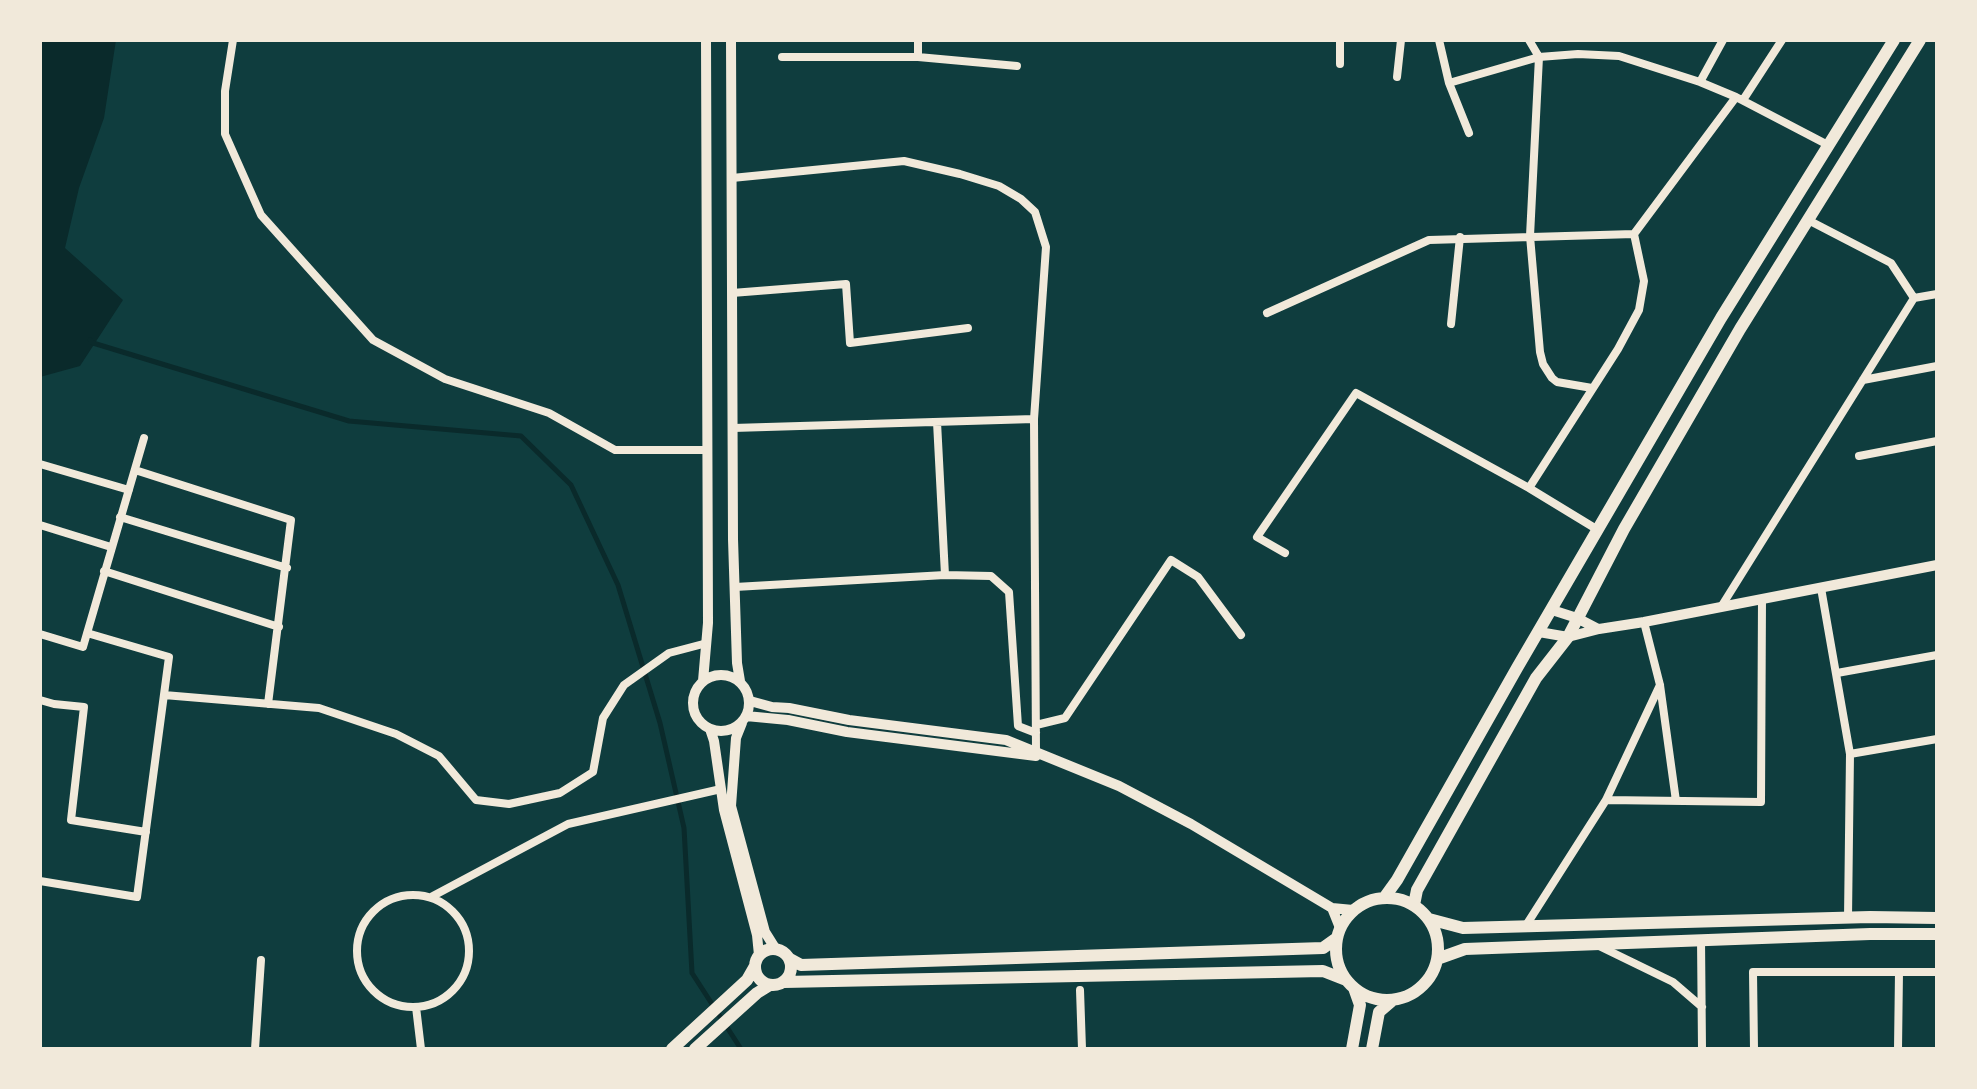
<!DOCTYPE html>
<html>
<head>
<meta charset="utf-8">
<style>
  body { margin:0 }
  #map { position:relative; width:1977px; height:1089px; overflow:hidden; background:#0f3d3e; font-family:Jost,sans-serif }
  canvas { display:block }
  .frame { position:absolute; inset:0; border:42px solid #f1e9da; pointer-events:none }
</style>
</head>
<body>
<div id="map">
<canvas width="1977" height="1089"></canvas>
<div class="frame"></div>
</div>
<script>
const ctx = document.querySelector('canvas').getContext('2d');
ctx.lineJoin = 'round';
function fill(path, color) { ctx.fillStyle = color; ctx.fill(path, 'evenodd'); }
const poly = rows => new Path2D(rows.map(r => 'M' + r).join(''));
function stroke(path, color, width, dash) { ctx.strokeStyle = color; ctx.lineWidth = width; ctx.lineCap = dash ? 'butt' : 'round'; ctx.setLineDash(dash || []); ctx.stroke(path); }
fill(poly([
  [40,40,116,40,104,118,79,188,65,248,123,300,80,366,40,377]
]), '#0a2a2b');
stroke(poly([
  [90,340,93,343,349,421,521,436,571,485,618,585,660,723,684,828,692,973,741,1049]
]), '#0a2a2b', 5);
stroke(poly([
  [233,40,225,91,225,134,261,215,373,340,445,379,549,413,615,450,707,450],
  [918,40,918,57],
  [1439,40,1449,83,1469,133],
  [1529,40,1539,57,1530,236,1540,352,1543,364,1552,378,1557,382,1592,388],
  [782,57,918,57,1017,66],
  [1340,64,1340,40],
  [1397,77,1401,40],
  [1700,82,1723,40],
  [1449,83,1539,57,1578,54,1619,56,1700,82,1736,97,1828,145],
  [1743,100,1782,40],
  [732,178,904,161,960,174,999,186,1021,199,1035,212,1046,247,1034,419,1036,751],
  [1808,220,1891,263,1914,298,1937,294],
  [1634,234,1736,97],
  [732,293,846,284,850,343,968,328],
  [1267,313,1429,240,1634,234],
  [1451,324,1460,237],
  [1863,380,1937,366],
  [937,422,945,575],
  [733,428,1034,419],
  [1859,456,1937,441],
  [40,464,129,490],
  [135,470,291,520,268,704],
  [1529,488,1618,349,1639,310,1644,281,1634,234],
  [120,517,287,568],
  [40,525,111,547],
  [1285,553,1257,537,1356,393,1529,488,1598,530],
  [104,571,279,627],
  [735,587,945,575,991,576,1009,592,1018,726,1036,733],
  [1821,588,1850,754,1848,918],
  [1721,607,1914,298],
  [1644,622,1660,685,1676,801],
  [40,634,83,647,144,438],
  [1837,673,1937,655],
  [164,695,319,708,396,734,439,756,476,800,509,804,560,793,593,772,603,718,624,685,669,653,707,643],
  [40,700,54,704,84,707,71,820,146,832],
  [1036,725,1065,718,1171,560,1198,577,1241,635],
  [1850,754,1937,739],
  [1606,800,1761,802,1762,599],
  [40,881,137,897,169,657,87,633],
  '357 951a56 56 0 1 1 112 0a56 56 0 1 1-112 0Z',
  [431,897,568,824,721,789],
  [1525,927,1606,800,1660,685],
  [1701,939,1702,1049],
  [1599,946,1673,982,1702,1007],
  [1080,990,1082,1049],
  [416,1007,421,1049],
  [255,1049,261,960],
  [1754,1049,1753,972,1937,972],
  [1898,1049,1899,972]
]), '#f1e9da', 8);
stroke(poly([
  [731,40,733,539,737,663,740,681],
  [1552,610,1577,618,1598,629],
  [1539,632,1568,637,1599,629,1644,622,1937,565],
  '693 703a28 28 0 1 1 56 0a28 28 0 1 1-56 0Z',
  [703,681,708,623,706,40],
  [750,701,772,707,789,708,849,720,1006,740,1119,786,1191,824,1332,908,1353,910],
  [746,716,788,720,847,732,1036,756],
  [742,723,736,738,731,806,765,932,775,948],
  [710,729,714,741,724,810,757,935,759,955],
  [1332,908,1340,928]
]), '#f1e9da', 10);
stroke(poly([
  [1384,898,1397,880,1517,668,1721,318,1894,40],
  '1336 949a51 51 0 1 1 102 0a51 51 0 1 1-102 0Z',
  [1414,905,1417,890,1536,678,1568,637,1624,529,1740,329,1920,40],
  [1429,919,1463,928,1870,917,1937,918],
  '755 967a18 18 0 1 1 36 0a18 18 0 1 1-36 0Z',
  [790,959,801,965,1323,948,1337,938],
  [1437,959,1465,949,1870,934,1937,934],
  [784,982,1323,971,1346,980],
  [672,1049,747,980,755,966],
  [695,1049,757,993,770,985],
  [1352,1049,1360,1005,1354,988],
  [1372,1049,1379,1012,1393,1000]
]), '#f1e9da', 12);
</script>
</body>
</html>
